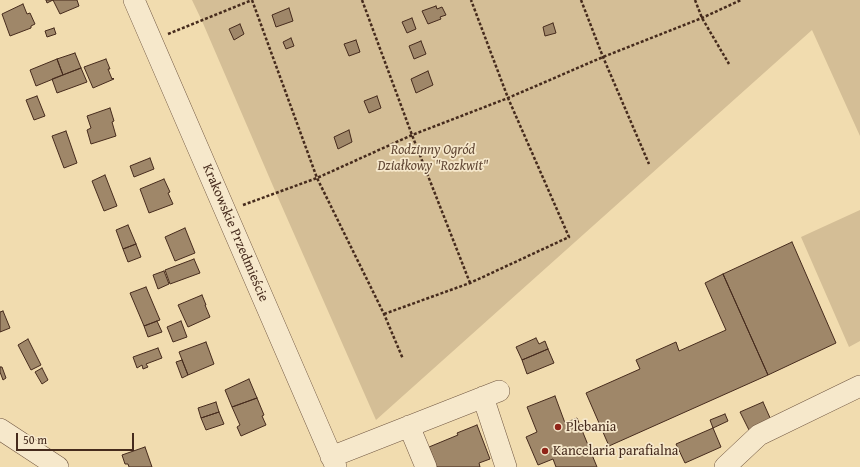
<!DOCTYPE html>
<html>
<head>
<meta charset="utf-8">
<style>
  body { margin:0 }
  #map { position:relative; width:860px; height:467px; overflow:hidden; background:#f1dcaf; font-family:"Gentium Book Plus",serif }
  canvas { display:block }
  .scale { position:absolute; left:16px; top:433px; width:118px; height:18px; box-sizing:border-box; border:2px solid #462b1d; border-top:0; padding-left:5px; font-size:12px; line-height:14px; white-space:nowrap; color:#462b1d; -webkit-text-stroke:3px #f6e8cb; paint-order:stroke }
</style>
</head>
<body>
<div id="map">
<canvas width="860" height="467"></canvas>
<div class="scale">50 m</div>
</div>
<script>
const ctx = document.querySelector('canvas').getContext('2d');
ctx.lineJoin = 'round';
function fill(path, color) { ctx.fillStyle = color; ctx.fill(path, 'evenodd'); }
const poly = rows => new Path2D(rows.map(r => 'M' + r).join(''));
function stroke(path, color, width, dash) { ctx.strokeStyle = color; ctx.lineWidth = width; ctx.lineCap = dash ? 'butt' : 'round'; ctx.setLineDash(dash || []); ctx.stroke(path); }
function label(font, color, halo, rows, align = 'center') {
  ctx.font = font + ' "Gentium Book Plus",serif'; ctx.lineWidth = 3.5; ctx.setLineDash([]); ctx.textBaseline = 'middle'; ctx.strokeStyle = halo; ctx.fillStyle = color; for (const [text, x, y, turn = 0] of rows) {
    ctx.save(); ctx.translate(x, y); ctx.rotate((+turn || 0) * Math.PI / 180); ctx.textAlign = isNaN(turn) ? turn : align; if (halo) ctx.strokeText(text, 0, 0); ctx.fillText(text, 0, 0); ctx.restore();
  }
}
fill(poly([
  [192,0,860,0,860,136,812,30,376,420,276,193,202,21],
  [860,210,860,341,849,347,801,237]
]), '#d4be96');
const building = poly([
  [46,0,77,0,79,6,60,14,53,0,47,3,46,0],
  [23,4,27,14,30,13,35,24,31,26,31,28,10,36,2,14,23,4],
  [436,6,437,9,442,7,446,15,440,17,441,19,428,24,422,11,436,6],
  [289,8,293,21,276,27,272,15,289,8],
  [412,18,416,29,407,33,402,22,412,18],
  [553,23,556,33,545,36,543,27,553,23],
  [240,24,244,34,234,40,229,29,240,24],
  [54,28,56,34,47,37,45,31,54,28],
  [291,38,294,46,286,49,283,42,291,38],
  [356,40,360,52,349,56,344,44,356,40],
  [421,41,426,54,414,59,409,46,421,41],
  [75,53,81,68,63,75,57,59,75,53],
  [57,59,63,75,36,86,30,70,57,59],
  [106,59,110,69,108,69,112,79,113,78,114,79,93,88,84,67,106,59],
  [81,68,87,82,57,93,52,79,81,68],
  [428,71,433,85,416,93,411,79,428,71],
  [37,96,45,116,34,120,26,100,37,96],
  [377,96,381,108,369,113,364,101,377,96],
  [110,108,114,121,112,122,116,136,91,144,87,130,91,128,87,116,110,108],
  [349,130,352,142,338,149,334,137,349,130],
  [66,131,77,163,64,168,52,136,66,131],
  [150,158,154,169,134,177,130,166,150,158],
  [105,175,117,206,104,211,92,181,105,175],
  [164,179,170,192,168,193,173,204,149,213,140,189,164,179],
  [128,225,136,244,123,249,116,230,128,225],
  [185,228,195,253,175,261,165,237,185,228],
  [792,242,836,343,768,375,723,274,792,242],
  [136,244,141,257,128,262,123,249,136,244],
  [194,259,200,273,170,284,165,270,194,259],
  [164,271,169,284,158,289,153,275,164,271],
  [723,274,768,375,609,446,586,393,640,369,636,360,676,342,679,351,726,330,705,283,723,274],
  [146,287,160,320,144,326,130,293,146,287],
  [202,295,206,305,205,305,210,317,188,327,178,305,202,295],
  [3,311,10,328,0,332,0,312,3,311],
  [157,321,162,332,148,337,144,326,157,321],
  [181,321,187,337,173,342,167,327,181,321],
  [536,338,539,344,545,341,548,349,522,360,516,347,536,338],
  [28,339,41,365,31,370,18,345,28,339],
  [206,342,214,364,188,375,179,352,206,342],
  [158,348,162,358,146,364,148,367,143,369,142,365,137,368,133,357,158,348],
  [548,349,554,363,527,374,522,360,548,349],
  [182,360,188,375,182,378,176,362,182,360],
  [0,367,2,367,6,378,3,380,0,372,0,367],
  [42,368,48,380,42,384,35,372,42,368],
  [249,379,257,398,232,407,225,390,249,379],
  [555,396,565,423,577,418,597,467,556,467,553,459,538,465,526,437,537,432,527,407,555,396],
  [257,398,264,415,262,416,266,425,241,436,237,427,240,425,232,407,257,398],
  [216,402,219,412,201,418,198,408,216,402],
  [763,402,771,420,749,430,740,412,763,402],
  [219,412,224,424,206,430,201,418,219,412],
  [725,414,728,421,713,428,710,420,725,414],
  [477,425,490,459,479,463,480,467,437,467,429,447,458,435,457,433,477,425],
  [713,428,721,447,685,463,676,444,713,428],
  [145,447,152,467,129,467,128,464,125,464,122,455,145,447]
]);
fill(building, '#9f8769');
stroke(building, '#462b1d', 1);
const minor = poly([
  [134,0,336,467],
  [483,397,506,467],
  [409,426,426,467],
  [0,429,58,467],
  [331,457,499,391],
  [725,467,759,435,860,386]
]);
stroke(minor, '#715742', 22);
stroke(poly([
  [252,0,317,178,384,314,403,359],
  [362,0,412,135,470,283],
  [581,0,603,57,649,164],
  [695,0,702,18,729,64],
  [168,34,252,0],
  [243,205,317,178,412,135,508,98,603,57,702,18,741,0],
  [384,314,470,283,569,237,508,98,471,0]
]), '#462b1d', 2.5, [3, 2]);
stroke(minor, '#f6e8cb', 21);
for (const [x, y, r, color] of [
  [558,427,4,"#8f2418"],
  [545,451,4,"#8f2418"]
]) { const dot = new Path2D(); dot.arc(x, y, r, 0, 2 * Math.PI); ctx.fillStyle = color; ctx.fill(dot); stroke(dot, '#f6e8cb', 1.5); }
label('italic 14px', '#624835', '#f6e8cb', [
  ["Rodzinny Ogród",433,150],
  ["Działkowy \"Rozkwit\"",433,166]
]);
label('14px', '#462b1d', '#f6e8cb', [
  ["Krakowskie Przedmieście",235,233,67]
]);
label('14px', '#462b1d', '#f6e8cb', [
  ["Plebania",566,427],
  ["Kancelaria parafialna",553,451]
], 'left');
</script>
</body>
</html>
